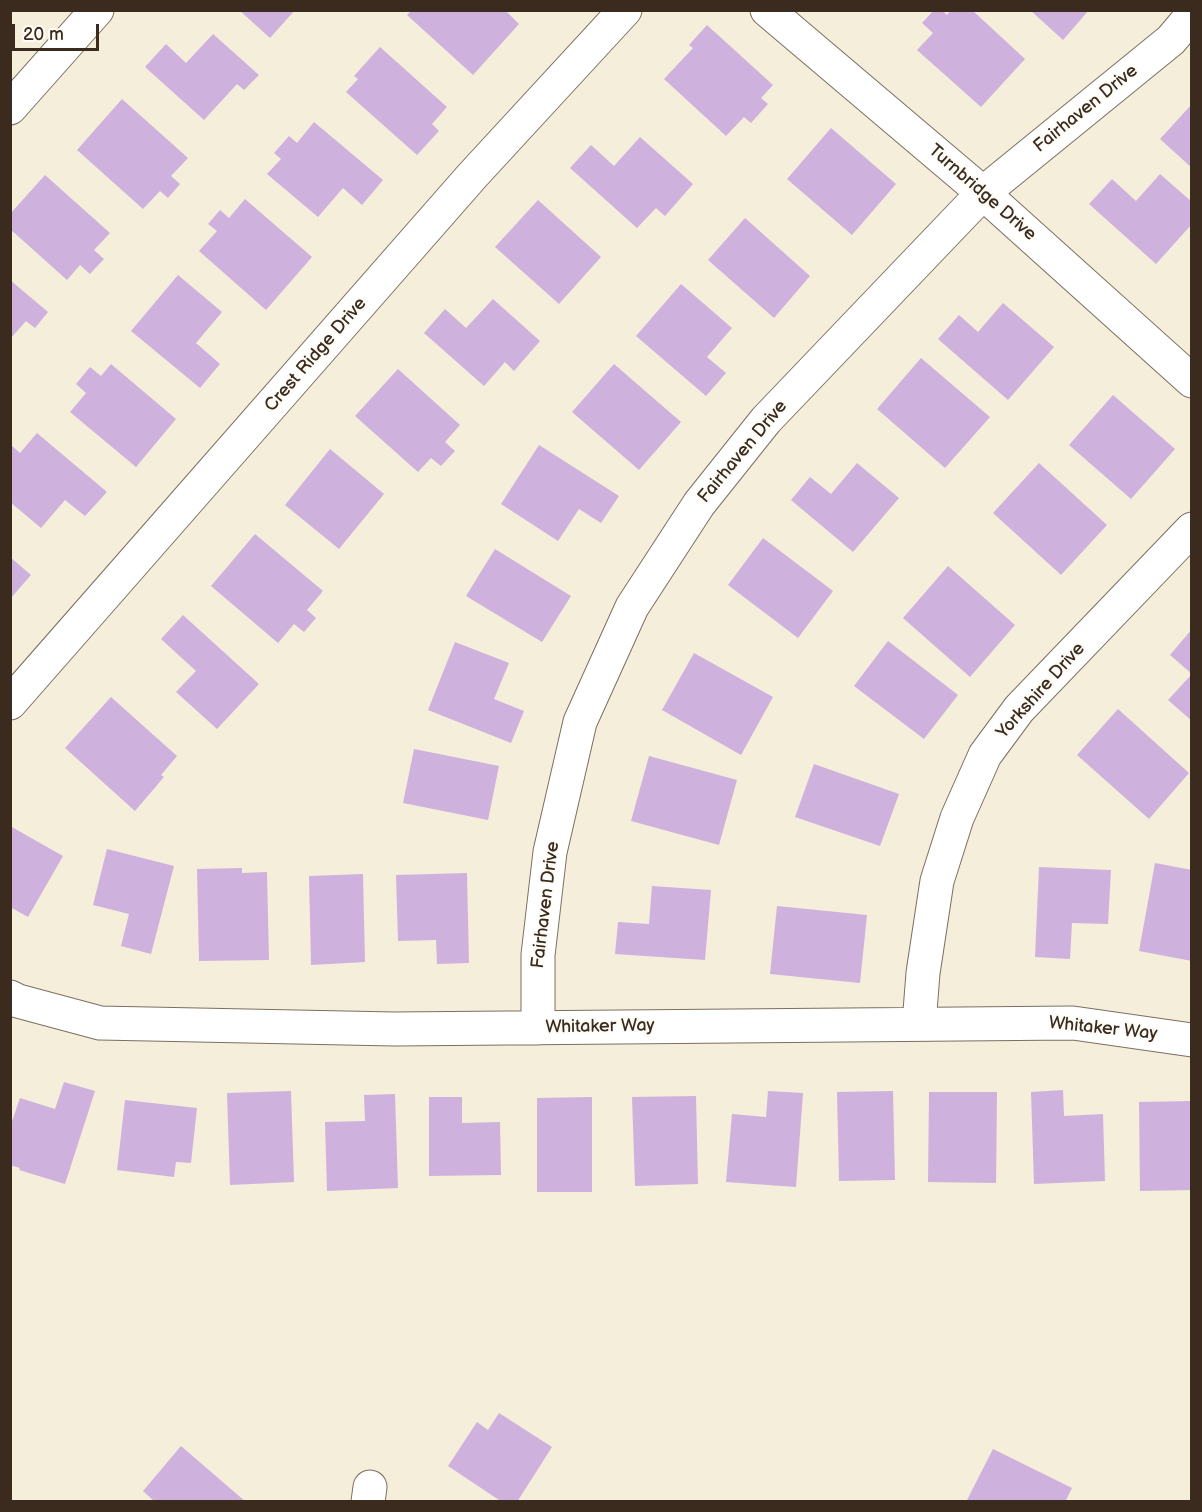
<!DOCTYPE html>
<html>
<head>
<meta charset="utf-8">
<style>
  body { margin:0 }
  #map { position:relative; width:1202px; height:1512px; overflow:hidden; background:#f4eedb; font-family:"Balsamiq Sans",sans-serif }
  canvas { display:block }
  .frame { position:absolute; inset:0; border:12px solid #3b2a1e; pointer-events:none }
  .scale { position:absolute; left:12px; top:24px; width:87px; height:27px; box-sizing:border-box; border:3px solid #3b2a1e; border-top:0; padding-left:8px; font-size:18px; line-height:21px; white-space:nowrap; color:#3b2a1e; -webkit-text-stroke:4px #fdfcf7; paint-order:stroke }
</style>
</head>
<body>
<div id="map">
<canvas width="1202" height="1512"></canvas>
<div class="frame"></div>
<div class="scale">20 m</div>
</div>
<script>
const ctx = document.querySelector('canvas').getContext('2d');
ctx.lineJoin = 'round';
function fill(path, color) { ctx.fillStyle = color; ctx.fill(path, 'evenodd'); }
const poly = rows => new Path2D(rows.map(r => 'M' + r).join(''));
function stroke(path, color, width, dash) { ctx.strokeStyle = color; ctx.lineWidth = width; ctx.lineCap = dash ? 'butt' : 'round'; ctx.setLineDash(dash || []); ctx.stroke(path); }
function label(font, color, halo, rows, align = 'center') {
  ctx.font = font + ' "Balsamiq Sans",sans-serif'; ctx.lineWidth = 4.5; ctx.setLineDash([]); ctx.textBaseline = 'middle'; ctx.strokeStyle = halo; ctx.fillStyle = color; for (const [text, x, y, turn = 0] of rows) {
    ctx.save(); ctx.translate(x, y); ctx.rotate((+turn || 0) * Math.PI / 180); ctx.textAlign = isNaN(turn) ? turn : align; if (halo) ctx.strokeText(text, 0, 0); ctx.fillText(text, 0, 0); ctx.restore();
  }
}
fill(poly([
  [239,10,295,10,270,38],
  [412,10,505,10,519,24,473,75,407,15],
  [934,10,942,10,947,15,951,10,972,10,1025,59,981,107,917,50,933,33,922,23],
  [1030,10,1089,10,1063,40],
  [707,25,773,85,761,98,768,104,751,123,744,117,726,136,664,79,693,48,689,45],
  [213,34,259,75,244,90,237,84,204,120,145,67,166,44,186,63],
  [380,47,447,107,432,124,439,131,417,155,346,92,358,79,354,76],
  [122,99,188,158,171,176,180,184,168,198,160,191,143,209,77,150],
  [1192,104,1192,168,1160,139],
  [314,122,383,180,362,205,343,188,318,217,267,174,281,159,274,153,289,136,297,143],
  [831,128,896,184,852,235,787,179],
  [640,137,693,184,665,216,656,208,637,228,570,168,591,145,614,166],
  [1160,174,1192,202,1192,224,1156,264,1089,204,1112,179,1136,201],
  [45,175,110,233,94,250,104,259,90,274,80,265,67,280,10,229,10,214],
  [245,199,312,257,266,310,199,251,217,231,208,224,220,210,229,218],
  [538,200,601,257,559,304,495,247],
  [745,218,810,276,774,318,708,260],
  [178,275,222,312,196,343,220,364,200,388,131,331],
  [10,280,48,312,35,328,26,321,10,339],
  [681,284,732,328,707,357,726,373,706,396,636,336],
  [493,299,540,341,514,371,505,362,484,386,424,333,445,309,466,328],
  [1003,303,1054,347,1008,400,938,339,959,315,978,332],
  [921,358,990,417,945,468,877,409],
  [111,364,176,419,136,467,70,412,86,393,76,384,90,367,101,376],
  [614,364,681,422,639,470,572,412],
  [398,369,460,425,445,442,455,451,441,466,431,458,418,472,355,416],
  [1113,395,1175,449,1131,499,1069,445],
  [37,433,107,492,85,516,65,500,41,528,10,502,10,447,12,446,20,453],
  [539,445,619,496,601,523,579,509,558,541,501,504],
  [330,449,384,494,339,549,285,505],
  [857,463,899,498,853,552,791,500,810,477,831,494],
  [1039,463,1107,525,1061,575,993,513],
  [255,534,323,591,307,610,316,618,304,632,294,624,278,643,211,586],
  [763,538,833,591,798,638,728,585],
  [495,549,571,596,542,642,466,596],
  [10,557,31,575,10,599],
  [948,566,1015,625,970,677,903,618],
  [183,615,259,684,217,729,176,692,196,671,161,639],
  [1192,629,1192,674,1170,655],
  [888,641,958,695,924,739,854,686],
  [455,642,509,663,494,699,524,711,511,743,428,710],
  [694,653,773,697,741,755,662,710],
  [1192,674,1192,721,1168,700],
  [111,697,177,756,161,775,164,777,135,811,65,748],
  [1118,709,1189,773,1149,819,1077,755],
  [414,749,499,766,488,820,403,803],
  [649,756,737,780,719,845,631,821],
  [814,764,899,794,880,846,795,817],
  [10,826,63,856,28,917,10,907],
  [107,849,174,866,151,954,121,946,129,914,93,905],
  [1155,863,1192,870,1192,961,1139,951],
  [1039,867,1111,870,1108,924,1072,923,1070,959,1035,957],
  [242,868,242,873,267,872,269,960,199,961,197,869],
  [467,873,469,963,437,964,436,940,398,941,396,875],
  [363,874,365,962,311,965,309,876],
  [652,886,711,890,705,960,615,954,618,922,649,924],
  [777,906,867,915,860,983,770,974],
  [64,1082,95,1091,65,1184,19,1170,20,1168,10,1165,10,1127,20,1098,55,1109],
  [1063,1090,1064,1116,1103,1114,1105,1181,1034,1184,1031,1092],
  [291,1091,294,1182,230,1185,227,1093],
  [768,1091,803,1093,796,1187,726,1182,732,1114,766,1117],
  [893,1091,895,1180,839,1181,837,1092],
  [929,1092,997,1092,996,1183,928,1182],
  [395,1094,398,1188,327,1191,325,1122,365,1121,364,1095],
  [696,1096,698,1184,635,1186,632,1097],
  [429,1097,462,1097,462,1123,500,1122,501,1175,429,1176],
  [592,1097,592,1192,537,1192,537,1098],
  [125,1100,197,1108,191,1163,176,1162,174,1177,117,1170],
  [1192,1101,1192,1190,1140,1191,1139,1102],
  [499,1413,552,1447,517,1502,502,1502,448,1466,477,1422,488,1430],
  [181,1446,246,1502,155,1502,143,1491],
  [993,1449,1072,1488,1065,1502,966,1502]
]), '#cfb1de');
const minor = poly([
  [767,10,983,193,1192,381],
  [10,108,97,10],
  [10,703,472,176,625,10],
  [10,997,18,1001,100,1023,394,1029,1073,1023,1192,1040],
  [919,1024,923,973,937,881,957,818,985,755,1019,709,1192,529],
  [538,1028,538,955,550,852,580,722,632,607,699,504,766,420,983,193,1171,40,1192,15],
  [368,1502,370,1487]
]);
stroke(minor, '#7c6f60', 35);
stroke(minor, '#fff', 33);
label('18px', '#3b2a1e', '#fdfcf7', [
  ["Fairhaven Drive",1086,109,-39],
  ["Turnbridge Drive",982,193,41],
  ["Crest Ridge Drive",316,355,-49],
  ["Fairhaven Drive",743,452,-50],
  ["Yorkshire Drive",1041,691,-48],
  ["Fairhaven Drive",546,905,-83],
  ["Whitaker Way",600,1027,-1],
  ["Whitaker Way",1103,1029,6]
]);
</script>
</body>
</html>
